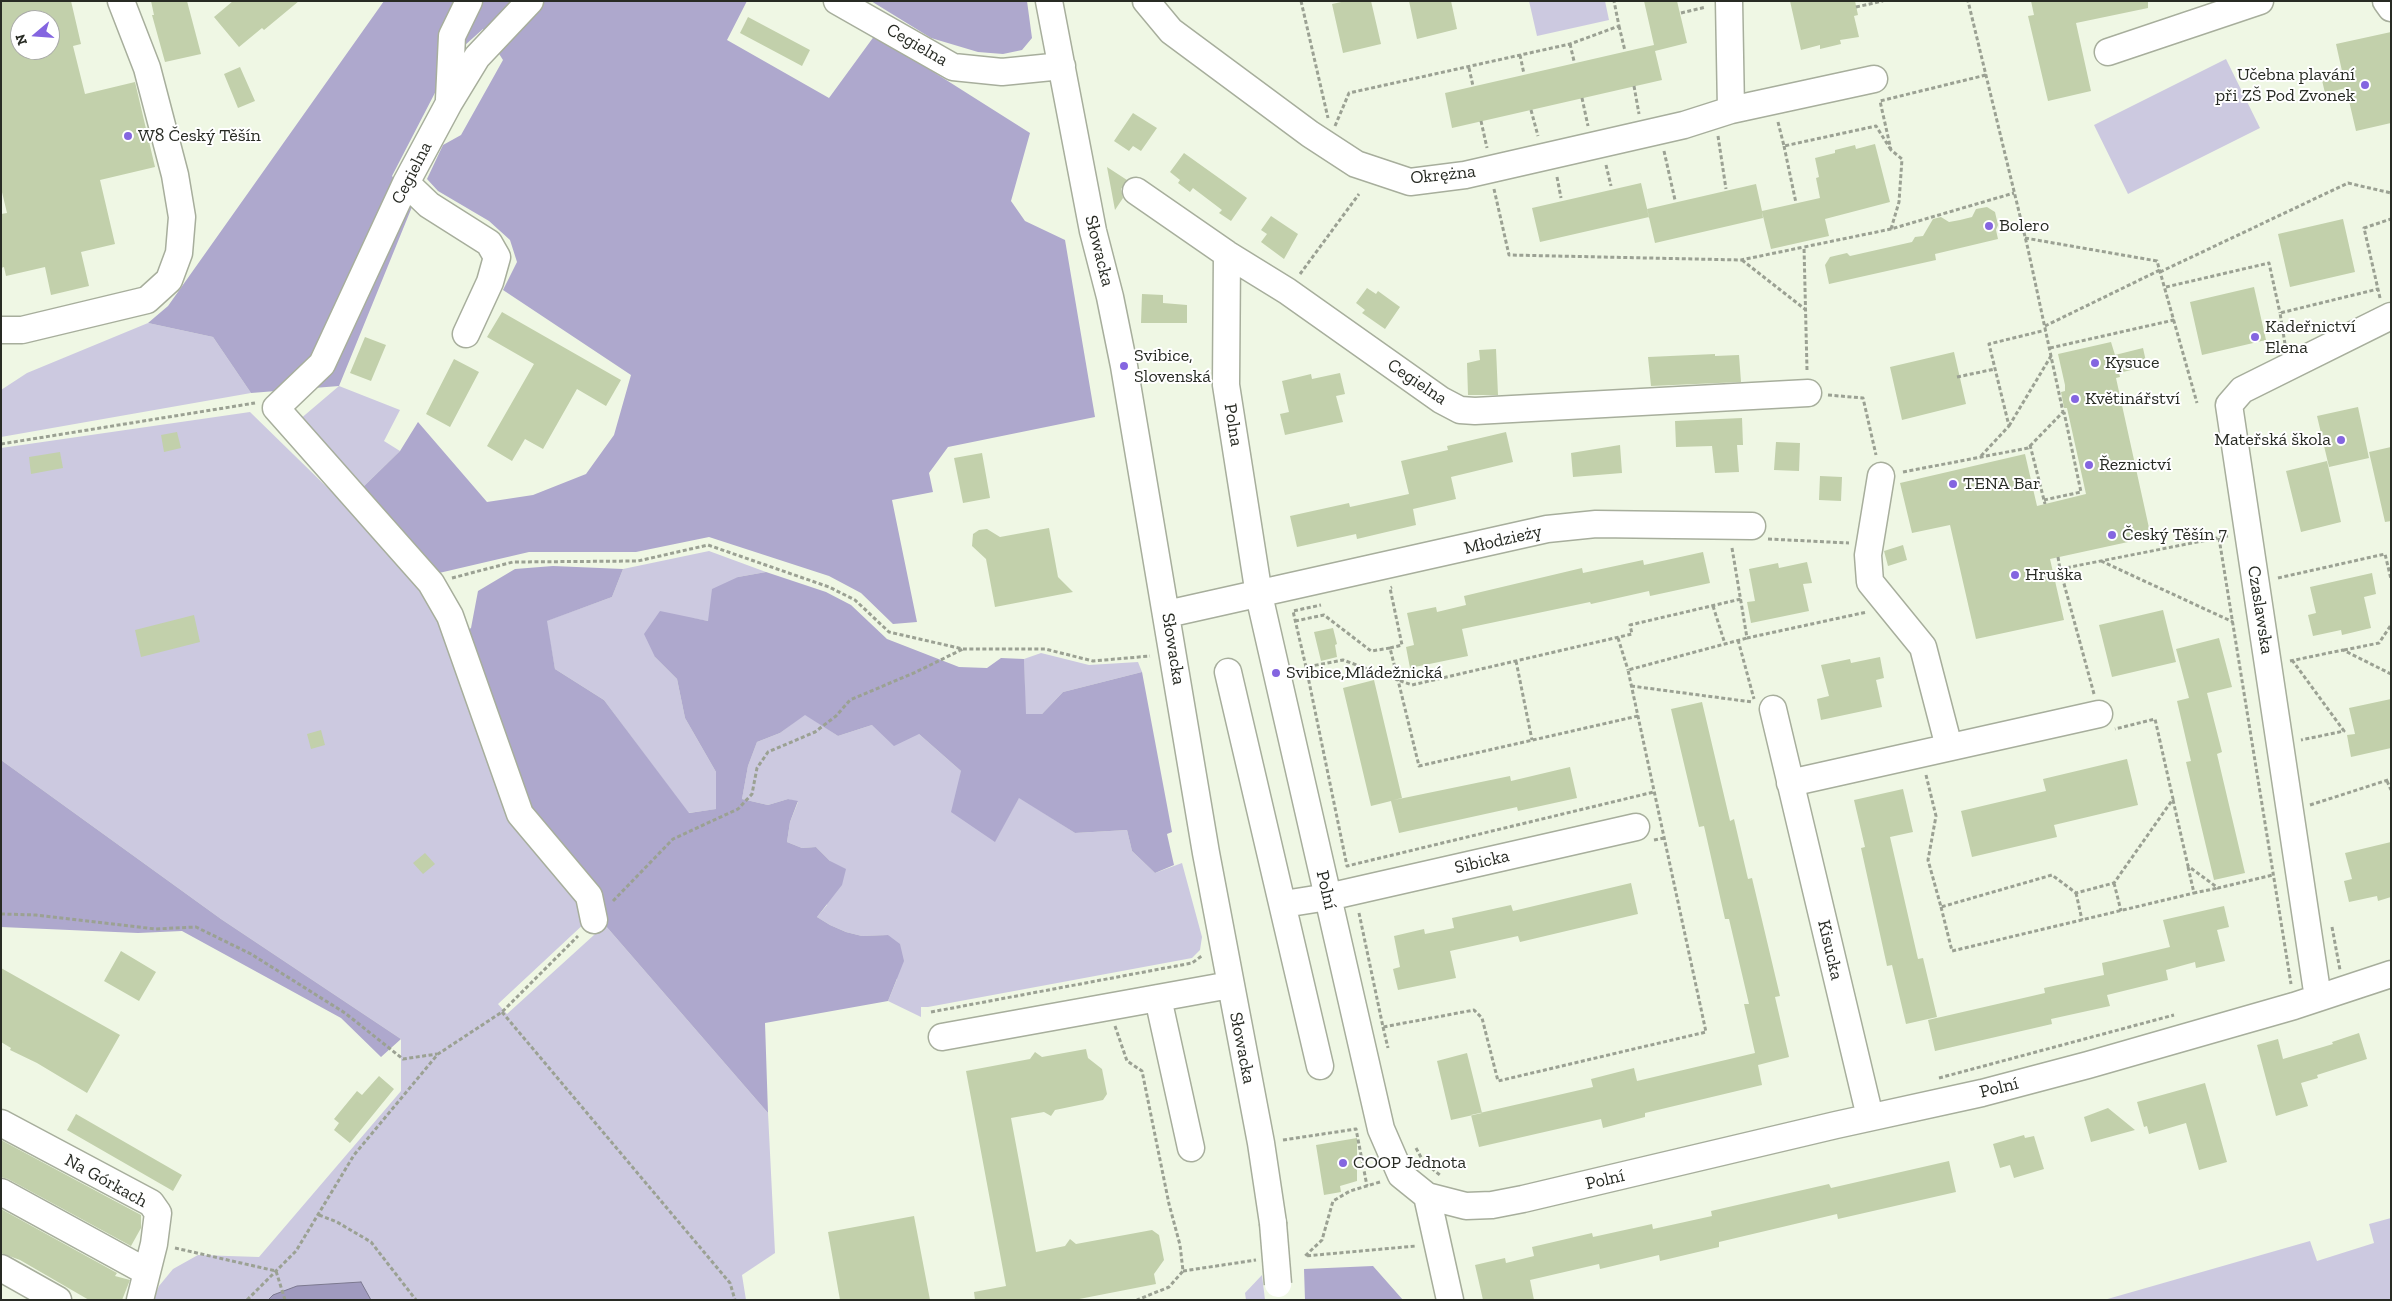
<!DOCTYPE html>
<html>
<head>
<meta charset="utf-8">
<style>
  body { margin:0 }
  #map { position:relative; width:2392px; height:1301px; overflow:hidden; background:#eff7e4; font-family:"Zilla Slab",serif }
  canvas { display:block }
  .frame { position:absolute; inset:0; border:2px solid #282b24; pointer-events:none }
  .north { position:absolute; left:10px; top:10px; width:50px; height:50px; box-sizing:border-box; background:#fff; border:1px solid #a9aaa7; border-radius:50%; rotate:252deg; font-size:14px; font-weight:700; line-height:20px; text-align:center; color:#282b24 }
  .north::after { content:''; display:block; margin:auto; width:18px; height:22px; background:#8465e0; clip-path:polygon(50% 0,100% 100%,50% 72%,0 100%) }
</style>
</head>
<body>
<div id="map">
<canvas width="2392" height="1301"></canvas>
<div class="frame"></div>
<div class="north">N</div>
</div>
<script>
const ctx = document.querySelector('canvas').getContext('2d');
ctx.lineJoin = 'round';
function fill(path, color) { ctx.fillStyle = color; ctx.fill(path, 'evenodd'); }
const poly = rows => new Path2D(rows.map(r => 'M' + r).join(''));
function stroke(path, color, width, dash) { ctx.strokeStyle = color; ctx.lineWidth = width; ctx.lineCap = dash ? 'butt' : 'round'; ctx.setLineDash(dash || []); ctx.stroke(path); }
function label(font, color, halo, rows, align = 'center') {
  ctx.font = font + ' "Zilla Slab",serif'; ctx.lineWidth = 4; ctx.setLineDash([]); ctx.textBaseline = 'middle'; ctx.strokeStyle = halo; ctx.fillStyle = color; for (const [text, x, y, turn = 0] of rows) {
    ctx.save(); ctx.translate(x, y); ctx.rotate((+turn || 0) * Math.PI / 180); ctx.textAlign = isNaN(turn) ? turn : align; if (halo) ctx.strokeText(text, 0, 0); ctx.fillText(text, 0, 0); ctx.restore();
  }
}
fill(poly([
  [1529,1,1605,1,1609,20,1537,36],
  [2226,59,2260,128,2128,194,2094,125],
  [148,323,213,337,251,393,1,437,1,390,27,373],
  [339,386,400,410,384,441,400,451,360,490,299,420],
  [250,412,423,581,586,902,587,921,498,1004,507,1014,605,925,768,1113,775,1253,742,1275,746,1300,153,1300,159,1286,173,1269,198,1255,259,1257,401,1091,401,1039,221,919,1,760,1,448],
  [709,551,766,572,738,577,708,621,691,618,655,657,677,679,685,718,716,772,717,809,688,813,604,700,555,669,546,621,612,597,623,569],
  [1041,653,1089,665,1138,662,1142,672,1063,692,1042,714,1025,714,1024,659],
  [805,714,838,736,872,725,919,734,961,771,995,841,1019,797,1075,833,1127,830,1132,851,1155,873,1182,863,1202,937,1200,950,1192,958,928,1007,921,1007,921,1017,888,1001,897,979,888,935,862,936,846,932,830,925,817,917,827,905,830,861,816,847,802,848,787,842,790,822,798,802,788,799,768,805,742,799,748,766,757,742,780,733],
  [2391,1218,2391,1300,2104,1300,2310,1241,2317,1261,2374,1243,2369,1224],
  [1262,1275,1265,1300,1246,1300,1245,1293]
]), '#ccc9e0');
fill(poly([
  [384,1,747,1,727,40,829,98,875,35,1030,133,1011,201,1025,221,1065,240,1095,417,948,447,929,473,933,492,892,500,917,622,893,624,861,593,829,576,709,537,636,552,529,552,439,573,360,490,400,451,418,422,487,502,533,495,586,474,614,435,631,375,503,290,517,262,510,240,489,221,438,191,427,179,443,145,461,135,503,60,483,29,455,54,392,176,414,202,339,386,251,393,213,337,148,323,168,306],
  [871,1,1027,1,1032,38,1022,50,1003,54,978,52,931,38],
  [553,566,623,569,612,597,547,621,555,669,604,700,689,813,716,809,716,772,685,718,677,679,655,657,644,634,660,611,708,621,712,589,738,577,766,572,826,592,851,605,887,639,959,667,987,668,1001,658,1024,659,1026,714,1042,714,1063,692,1142,672,1172,832,1167,834,1174,865,1155,873,1132,851,1127,830,1075,833,1019,798,995,842,951,812,961,771,919,734,894,746,872,725,838,736,805,715,780,733,757,742,748,766,742,799,768,805,788,799,798,801,790,822,787,842,802,848,816,847,830,861,846,869,842,885,817,917,830,925,846,932,862,936,888,935,900,944,904,961,888,1001,765,1023,768,1113,605,925,515,816,453,639,471,628,478,591,515,569],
  [1,760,221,919,401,1039,381,1057,341,1018,182,931,138,933,1,927],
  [1373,1266,1403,1300,1305,1300,1304,1269]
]), '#aea8cd');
const water = poly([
  [361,1282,371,1300,268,1300,273,1295,297,1286,361,1282]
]);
fill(water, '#a09abf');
stroke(water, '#7c7990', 1);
fill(poly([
  [1,1,71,1,81,44,73,46,85,94,135,82,155,167,100,180,115,244,81,252,89,286,51,295,45,267,6,276,4,267,1,268,1,214,7,213,1,188],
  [20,20,50,20,50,50,20,50],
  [151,1,187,1,201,54,165,62,152,15,154,15],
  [233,1,299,1,264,30,262,28,239,47,214,17],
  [1346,1,1371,1,1381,44,1343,53,1332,4],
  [1409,1,1451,1,1457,29,1417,39],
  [1644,1,1677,1,1687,43,1655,51,1662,80,1452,128,1445,93,1654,45],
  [1790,1,1855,1,1858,15,1854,16,1859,37,1840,40,1841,44,1820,49,1820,45,1801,50],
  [2031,1,2148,1,2148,8,2076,23,2091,91,2048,101,2028,16,2034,15],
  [748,17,810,50,802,66,740,33],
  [2391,32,2391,123,2356,131,2346,88,2325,93,2321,76,2342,71,2336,44],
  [240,67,255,101,238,108,224,74],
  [1133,113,1157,128,1141,151,1133,146,1129,151,1114,141],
  [1875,144,1890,202,1825,219,1829,236,1771,249,1762,212,1763,218,1655,243,1647,209,1756,184,1762,211,1820,198,1816,178,1819,177,1815,158,1835,153,1835,150,1855,145,1856,149],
  [1184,153,1247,198,1231,221,1219,213,1222,210,1193,188,1190,192,1178,183,1180,180,1170,172],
  [1107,167,1127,180,1121,189,1123,198,1115,210],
  [1641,183,1649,217,1540,242,1532,208],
  [1987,207,1995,212,1998,225,1996,230,1998,239,1935,254,1936,260,1829,284,1825,265,1830,257,1847,253,1850,256,1912,242,1915,237,1923,236,1933,219,1941,217,1949,222,1960,220,1972,217,1976,209],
  [1271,216,1298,234,1284,259,1261,242,1267,234,1261,230],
  [2343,219,2355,272,2290,287,2278,234],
  [2254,287,2266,340,2202,355,2190,302],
  [1367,288,1376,294,1378,291,1400,307,1385,329,1362,313,1365,310,1356,303],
  [1142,294,1163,295,1163,303,1187,305,1187,323,1141,323],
  [502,312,621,380,606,406,577,389,543,449,525,439,512,461,487,446,534,364,487,337],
  [365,337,386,345,371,381,350,373],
  [2111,342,2115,355,2143,348,2147,366,2119,373,2120,377,2116,378,2151,537,2050,559,2064,620,1976,639,1950,525,1912,533,1900,483,2025,454,2037,506,2086,494,2067,408,2064,408,2061,392,2065,391,2065,385,2058,354],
  [1496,349,1498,395,1468,395,1467,363,1480,360,1479,350],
  [1954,352,1966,404,1902,420,1890,367],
  [1715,354,1715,356,1739,355,1741,382,1651,386,1648,357],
  [454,359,479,372,450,427,426,414],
  [1340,373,1345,394,1336,396,1343,422,1285,435,1280,414,1289,412,1282,381,1311,374,1312,379],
  [2358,407,2369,458,2329,467,2317,416],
  [1742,418,1743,445,1737,445,1739,472,1715,473,1712,446,1676,447,1675,421],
  [177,432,181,448,164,452,161,435],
  [1506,432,1513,462,1451,477,1456,499,1413,509,1416,525,1357,539,1356,534,1297,547,1290,516,1349,503,1350,507,1409,494,1401,461,1448,450,1447,446],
  [1776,442,1800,443,1799,471,1774,470],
  [1620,445,1622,473,1573,477,1571,453],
  [2391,447,2391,521,2385,522,2369,452],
  [60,452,63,468,31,474,29,457],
  [982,453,990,498,963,503,954,458],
  [2327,461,2341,522,2301,532,2286,471],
  [1820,476,1842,477,1841,501,1819,500],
  [1049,528,1058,577,1073,592,995,607,986,559,972,546,973,534,979,530,987,529,1000,537],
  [1903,545,1907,560,1888,566,1884,551],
  [1703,552,1710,583,1650,596,1649,591,1591,604,1590,602,1462,629,1468,656,1410,668,1406,647,1414,645,1407,613,1436,607,1437,612,1466,605,1464,596,1582,568,1583,573,1643,560,1644,565],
  [1807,562,1812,583,1803,584,1809,611,1751,623,1747,602,1755,601,1749,569,1778,563,1779,568],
  [2372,573,2376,594,2364,597,2371,628,2342,635,2341,630,2313,636,2308,615,2316,613,2310,587],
  [2163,610,2176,662,2112,677,2099,625],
  [194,615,200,642,141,657,135,630],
  [1333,628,1337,644,1335,645,1337,657,1321,661,1314,632],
  [2219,638,2232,687,2207,693,2222,752,2217,754,2245,873,2214,880,2186,762,2191,761,2177,701,2189,698,2176,649],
  [1880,657,1884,678,1876,680,1882,707,1821,720,1817,699,1829,696,1821,665,1850,659,1851,663],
  [1374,680,1402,798,1394,800,1510,776,1511,781,1570,767,1577,798,1518,811,1517,807,1399,833,1391,801,1371,806,1343,688],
  [2391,699,2391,748,2351,757,2347,735,2355,734,2349,708],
  [1702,702,1730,821,1734,819,1748,879,1752,878,1780,996,1775,997,1789,1057,1758,1065,1762,1085,1645,1113,1645,1117,1603,1128,1601,1119,1479,1147,1471,1115,1593,1087,1591,1079,1634,1068,1637,1081,1755,1053,1744,1004,1749,1004,1729,919,1725,919,1704,826,1699,827,1671,709],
  [321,730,325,745,311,749,307,734],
  [2127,759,2138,805,2054,825,2057,837,1972,857,1961,811,2046,791,2043,779],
  [1903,789,1913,832,1890,837,1918,959,1923,958,1937,1017,1906,1024,1892,965,1887,966,1861,848,1865,847,1854,800],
  [2391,842,2391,897,2378,901,2377,896,2349,902,2344,881,2352,879,2345,853],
  [425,853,435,864,423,874,413,863],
  [1631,883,1638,914,1520,942,1518,936,1450,951,1456,978,1398,990,1393,969,1400,967,1394,936,1424,929,1425,934,1454,928,1452,918,1511,905,1513,911],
  [2224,906,2229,927,2217,930,2225,961,2196,968,2195,962,2166,970,2168,980,2107,995,2110,1006,2051,1019,2052,1024,1935,1051,1928,1020,2045,993,2044,988,2104,975,2102,963,2170,947,2163,920],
  [121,951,156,972,139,1001,104,981],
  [1,968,120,1035,87,1093,37,1063,10,1050,11,1048,1,1042],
  [2359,1033,2367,1059,2317,1075,2318,1078,2301,1083,2308,1106,2276,1116,2257,1045,2278,1039,2283,1059,2333,1044,2332,1042],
  [1086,1049,1088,1058,1102,1069,1107,1094,1103,1100,1055,1110,1051,1116,1044,1112,1011,1118,1036,1252,1065,1246,1070,1239,1076,1244,1152,1230,1159,1235,1164,1260,1154,1274,1156,1284,1074,1300,975,1300,974,1292,1006,1286,966,1071,1030,1059,1035,1052,1042,1057],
  [1467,1053,1482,1113,1451,1120,1437,1061],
  [379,1076,394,1089,350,1143,334,1130,339,1123,334,1119,357,1091,362,1095],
  [2205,1083,2227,1162,2199,1170,2186,1123,2149,1134,2147,1126,2144,1127,2137,1102],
  [2108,1108,2135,1130,2091,1142,2084,1117],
  [76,1114,182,1175,173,1191,67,1130],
  [2024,1135,2025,1138,2034,1136,2044,1169,2014,1178,2010,1165,2000,1168,1993,1144],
  [1357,1138,1357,1181,1340,1186,1341,1192,1324,1195,1316,1145],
  [1,1140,141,1215,141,1228,131,1246,8,1179,1,1177],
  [1949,1161,1956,1192,1838,1219,1837,1214,1719,1242,1719,1247,1660,1261,1659,1255,1600,1269,1599,1264,1530,1280,1534,1300,1483,1300,1475,1265,1505,1258,1506,1263,1534,1256,1532,1247,1592,1233,1593,1237,1652,1224,1653,1229,1712,1216,1711,1211,1829,1184,1831,1188],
  [1,1209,117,1273,115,1276,130,1280,122,1300,89,1300,20,1260,1,1253],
  [914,1216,930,1300,840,1300,828,1232]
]), '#c2d0ab');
const minor = poly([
  [530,1,477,57,449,103,406,183,322,364,276,408,431,583,450,616,520,814,589,896,594,920],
  [837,1,953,67,1002,72,1062,66],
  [1049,1,1093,231,1110,297,1124,366,1206,853,1261,1143,1273,1223],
  [1146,1,1171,31,1310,134,1356,164,1410,182,1465,175,1684,125,1731,110,1874,79],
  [1729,1,1731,110],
  [2386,1,2391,8],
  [2108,52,2260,1],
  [449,99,452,36,469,1],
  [406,183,429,205,489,243,497,257,490,282,466,334],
  [1136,191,1227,254,1287,291,1441,400,1460,410,1475,411,1808,393],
  [1227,254,1226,385,1259,595,1381,1129,1401,1175,1427,1196,1466,1206,1492,1205,1523,1199,1836,1125,1982,1093,2088,1065,2294,1006,2391,974],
  [1,330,22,330,147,300,169,280,179,253,182,217,175,175,147,68,121,1],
  [1881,476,1868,555,1870,582,1923,647,1949,747],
  [1167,614,1547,529,1596,524,1752,526],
  [1228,672,1320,1066],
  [1773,709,1870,1117],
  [1790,783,2099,714],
  [1284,904,1328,897,1636,827],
  [1158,998,1191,1148],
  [2318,998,2229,405,2242,390,2391,316],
  [942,1037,1230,985],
  [1,1123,151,1203,158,1213,154,1244,140,1300],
  [1,1192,147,1272],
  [1427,1196,1450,1300],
  [1,1268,58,1300]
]);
stroke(minor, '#a7ae9c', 29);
stroke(poly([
  [1301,1,1328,118],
  [1856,7,1883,1],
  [1681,13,1706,7],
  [1619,26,1625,51],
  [1570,44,1574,61],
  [1520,55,1524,74],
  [1469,68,1473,86],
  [1634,86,1639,114],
  [1582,98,1588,126],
  [1531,110,1538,136],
  [1481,121,1487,148],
  [1778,122,1784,146,1876,126,1891,150],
  [1335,126,1349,93,1570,44,1619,26,1614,1],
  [1718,136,1726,189],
  [1784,146,1796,203],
  [1664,151,1675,200],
  [1606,165,1611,186],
  [1557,177,1561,198],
  [1494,189,1509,255,1741,260,1804,247],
  [1891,229,1899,202,1902,159,1891,150,1880,101,1986,75],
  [2025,238,2157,261,2197,403],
  [1742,260,1806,310],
  [2160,272,2348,183,2391,193],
  [1300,274,1359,194],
  [2166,287,2269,263,2280,313],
  [2380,298,2364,228,2391,219],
  [2045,326,2160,270],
  [2285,344,2280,313,2378,289],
  [2050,348,2174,320],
  [1807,370,1804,247,1891,229,2014,193],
  [1957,377,1995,369],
  [1828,395,1863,398,1876,455],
  [2009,426,2051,356],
  [1,444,255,403],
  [2030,445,2045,504],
  [1981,456,2009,426,1989,344,2046,330],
  [1903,472,2028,448,2063,412,2028,249,1968,1],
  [2044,500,2081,492,2064,412],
  [2219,538,2291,984],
  [1768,539,1849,543],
  [1732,548,1747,638,1867,612],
  [2058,557,2060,569],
  [2101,561,2233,622],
  [452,578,513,562,638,561,708,545,829,587,855,600,889,632,963,649,1045,649,1093,661,1150,656],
  [2278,578,2385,554,2391,579],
  [1713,606,1725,644],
  [1295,621,1324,615,1371,651,1390,648,1398,680,1412,685,1632,634,1630,625,1741,599],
  [1618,638,1628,670],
  [1738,640,1754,699],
  [1390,648,1402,645,1390,588,1392,587],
  [2344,650,2379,643,2391,625],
  [2292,660,2344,731,2301,740],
  [1516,661,1532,740],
  [2290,661,2343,650,2391,674],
  [1306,667,1293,611,1321,605],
  [1631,686,1752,702],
  [2094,694,2060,569,2228,536],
  [1638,716,1419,766,1398,680,1343,660,1306,667,1347,866,1654,792],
  [1926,775,1936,816,1928,860,1941,907,2052,875,2076,893,2114,883,2173,799,2155,719,2115,729],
  [2387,781,2391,790],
  [2173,800,2188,866,2218,888,2273,875],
  [2310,805,2391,779],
  [1654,840,1664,838],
  [2188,867,2194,893,2218,888],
  [2114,883,2121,911],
  [2076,893,2082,920],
  [613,901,673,839,738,809,752,794,757,768,768,752,815,732,836,716,850,700,916,672,963,649],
  [1941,907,1952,951,2194,893],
  [1359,913,1383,1027,1474,1010,1482,1018,1498,1081,1706,1032,1628,670,1747,638],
  [1,914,36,915,155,929,196,927,251,954,345,1013,403,1059,437,1054],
  [2332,927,2340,970],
  [502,1012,730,1283,735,1300],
  [931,1012,1192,963,1203,955],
  [1115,1026,1127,1061,1142,1071,1169,1204,1180,1245,1183,1271,1169,1287,1137,1300],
  [1383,1027,1388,1048],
  [1939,1078,2174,1015],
  [1283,1140,1356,1129,1367,1186],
  [1416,1148,1423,1161,1441,1176],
  [1380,1182,1350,1191,1333,1201,1322,1240,1305,1256,1416,1246],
  [319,1215,337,1222,371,1242,416,1300],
  [175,1248,276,1271,285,1300],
  [1183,1271,1256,1260],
  [247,1300,296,1251,354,1155,438,1054,502,1012,578,936]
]), '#9ba193', 3, [4, 2.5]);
stroke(minor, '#fff', 26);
const minorBridge = poly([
  [1273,1223,1278,1284]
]);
stroke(minorBridge, '#a7ae9c', 29, []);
stroke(minorBridge, '#fff', 26);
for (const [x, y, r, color] of [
  [2365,85,5,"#8465e0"],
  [128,136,5,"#8465e0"],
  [1989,226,5,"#8465e0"],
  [2255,337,5,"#8465e0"],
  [2095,363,5,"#8465e0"],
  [1124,366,5,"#8465e0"],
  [2075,399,5,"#8465e0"],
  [2341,440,5,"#8465e0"],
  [2089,465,5,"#8465e0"],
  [1953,484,5,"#8465e0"],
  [2112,535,5,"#8465e0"],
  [2015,575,5,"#8465e0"],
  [1276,673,5,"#8465e0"],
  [1343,1163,5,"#8465e0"]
]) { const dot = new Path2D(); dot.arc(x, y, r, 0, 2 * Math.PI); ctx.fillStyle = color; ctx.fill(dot); stroke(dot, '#fff', 2); }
label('18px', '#282b24', '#fff', [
  ["Cegielna",917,45,30],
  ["Cegielna",412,173,-63],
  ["Okrężna",1443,175,-6],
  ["Słowacka",1099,251,76],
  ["Cegielna",1417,382,34],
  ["Polna",1233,425,81],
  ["Młodzieży",1503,540,-13],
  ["Czaslawska",2260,610,81],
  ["Słowacka",1173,649,81],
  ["Sibicka",1482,862,-13],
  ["Polní",1326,890,77],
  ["Kisucka",1830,950,77],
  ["Słowacka",1242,1048,79],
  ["Polní",1999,1088,-14],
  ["Polní",1605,1180,-13],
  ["Na Górkach",106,1181,29]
]);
label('18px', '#282b24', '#fff', [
  ["Učebna plavání",2355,75,"right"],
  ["při ZŠ Pod Zvonek",2355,96,"right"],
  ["W8 Český Těšín",138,136],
  ["Bolero",1999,226],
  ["Kadeřnictví",2265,327],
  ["Elena",2265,348],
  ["Svibice,",1134,356],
  ["Slovenská",1134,377],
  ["Kysuce",2105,363],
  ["Květinářství",2085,399],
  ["Mateřská škola",2331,440,"right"],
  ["Řeznictví",2099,465],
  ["TENA Bar",1963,484],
  ["Český Těšín 7",2122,535],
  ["Hruška",2025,575],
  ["Svibice,Mládežnická",1286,673],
  ["COOP Jednota",1353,1163]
], 'left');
</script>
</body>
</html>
